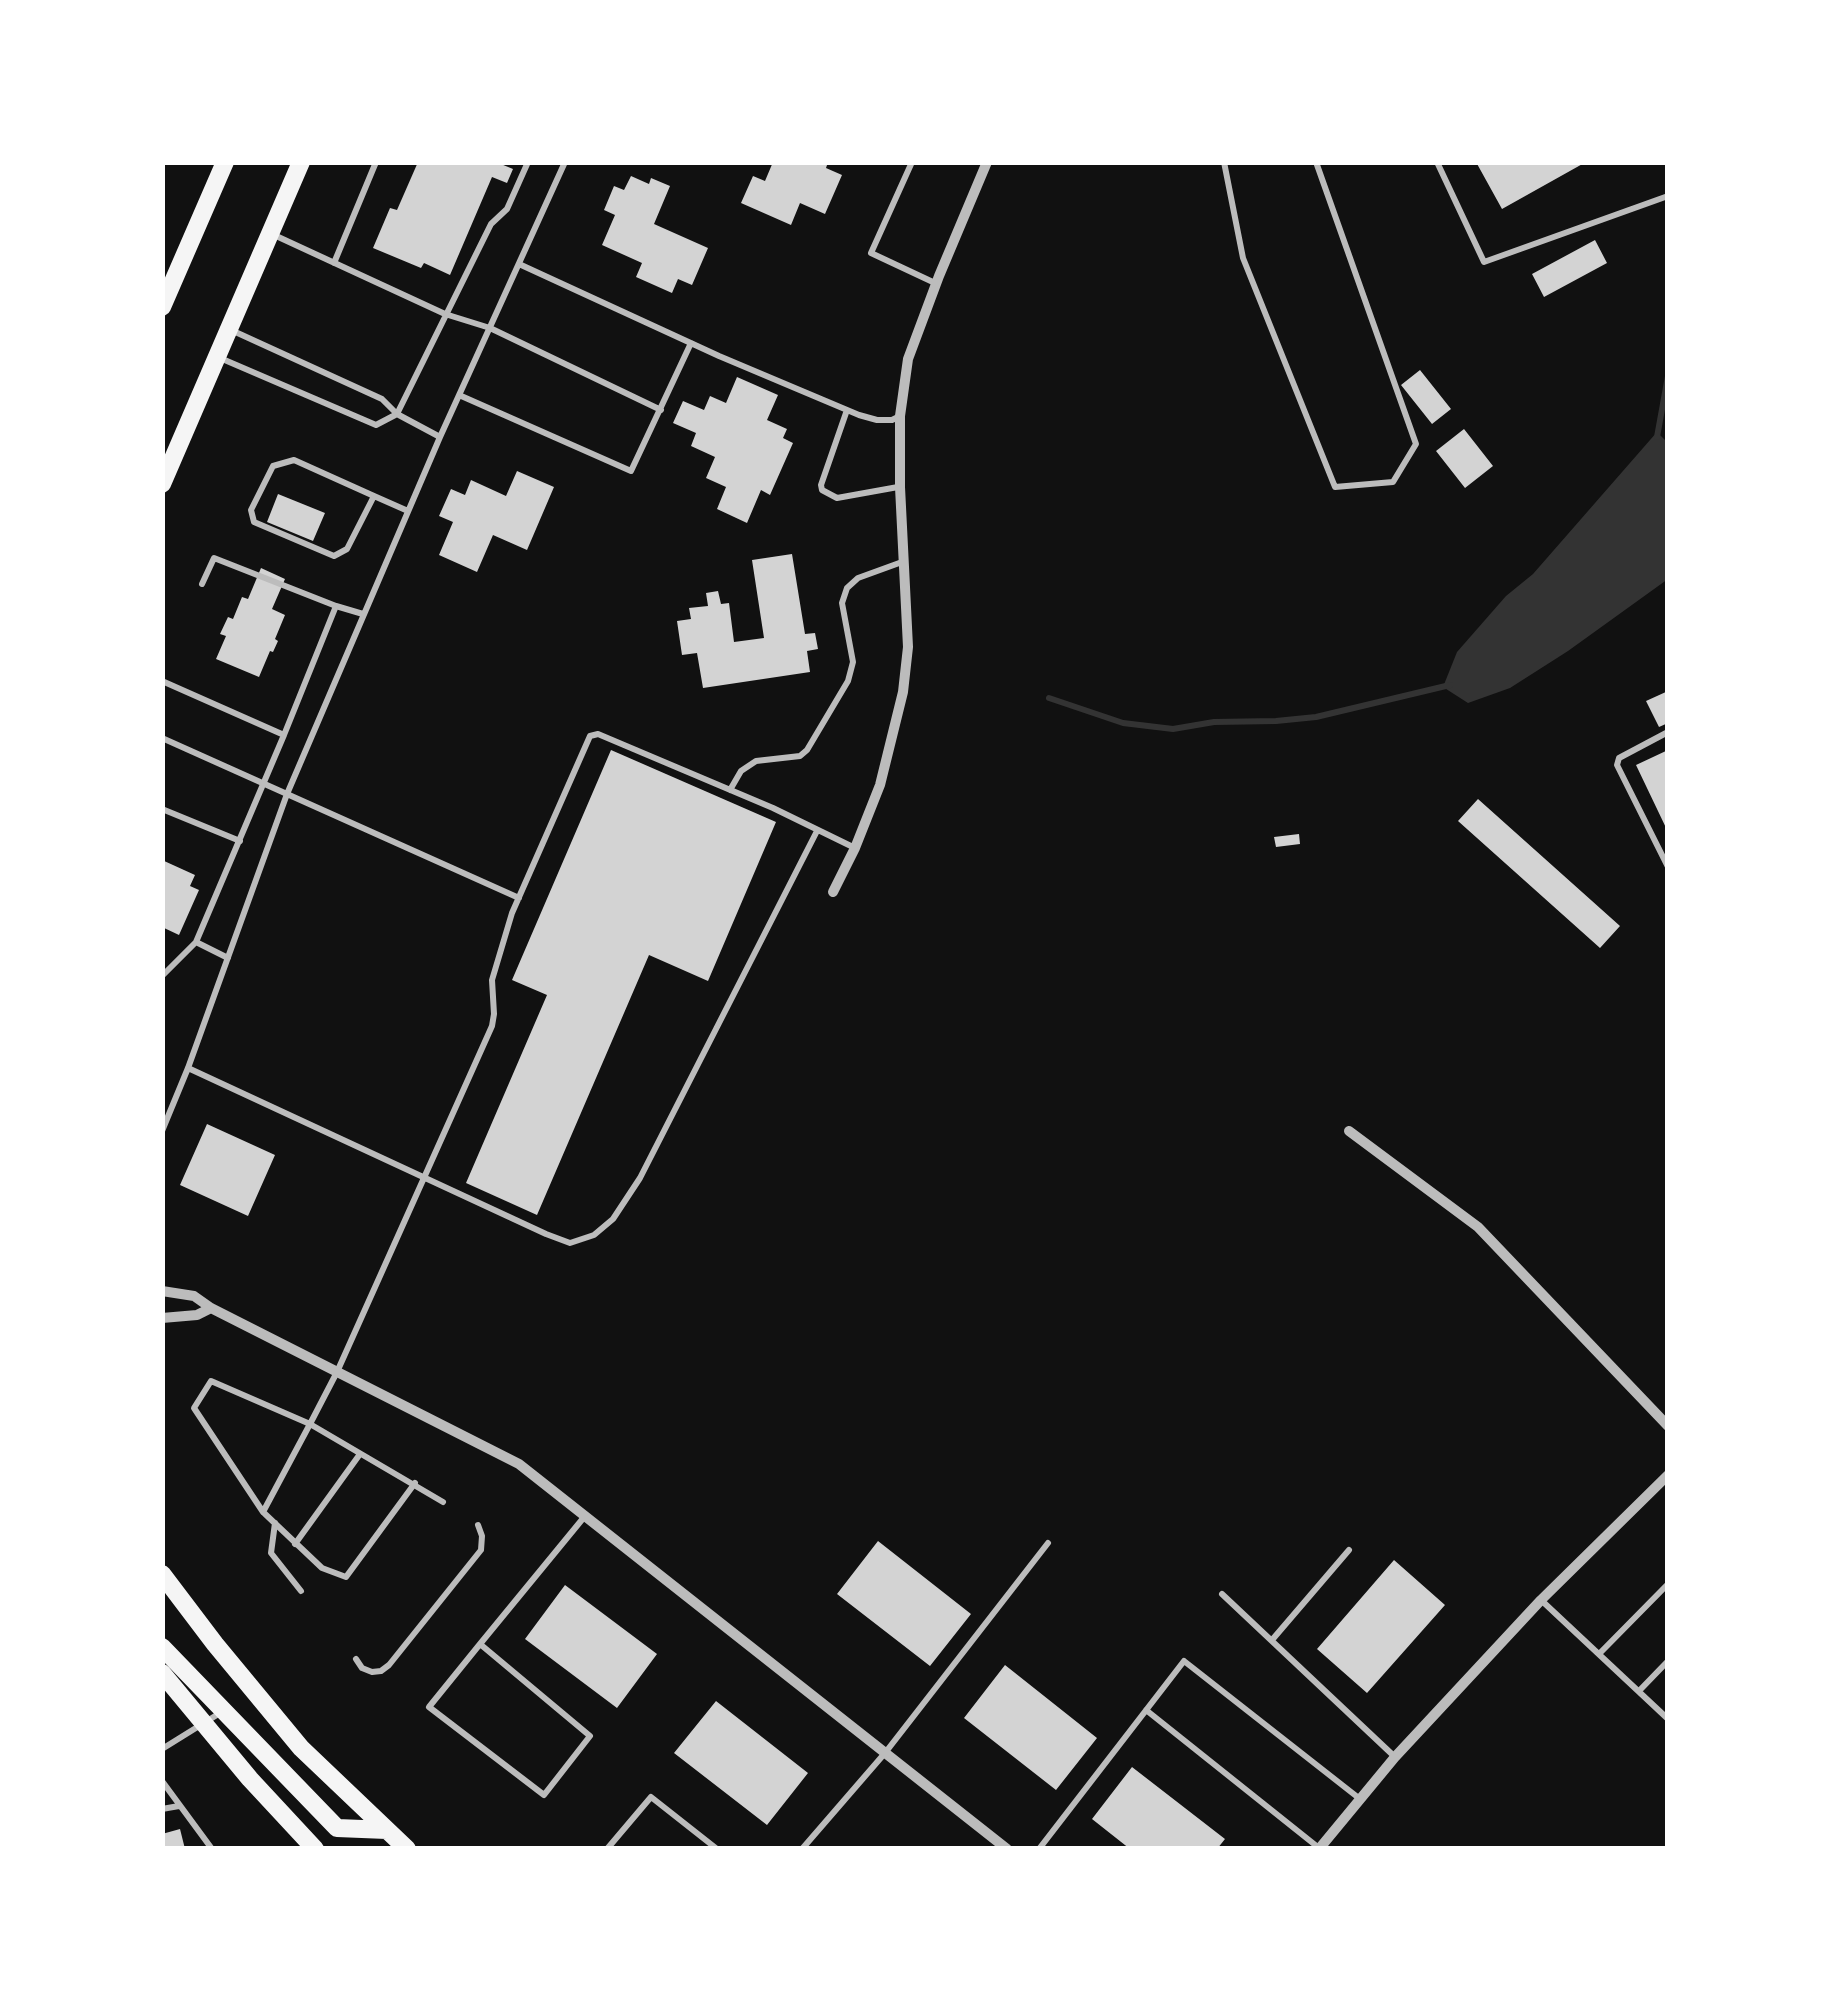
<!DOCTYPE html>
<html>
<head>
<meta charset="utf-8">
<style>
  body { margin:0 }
  #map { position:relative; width:1830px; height:2011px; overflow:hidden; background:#111; font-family:"DM Sans",sans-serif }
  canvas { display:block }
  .frame { position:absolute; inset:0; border:165px solid #fff; pointer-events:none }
</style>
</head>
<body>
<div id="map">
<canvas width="1830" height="2011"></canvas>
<div class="frame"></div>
</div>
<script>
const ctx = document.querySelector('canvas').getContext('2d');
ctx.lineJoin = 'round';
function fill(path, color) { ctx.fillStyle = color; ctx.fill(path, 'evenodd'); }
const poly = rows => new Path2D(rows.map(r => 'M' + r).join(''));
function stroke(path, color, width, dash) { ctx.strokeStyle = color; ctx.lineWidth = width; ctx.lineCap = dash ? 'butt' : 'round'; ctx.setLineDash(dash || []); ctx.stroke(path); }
fill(poly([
  [1657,432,1668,443,1668,579,1568,651,1510,688,1468,703,1443,687,1457,652,1506,596,1533,574]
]), '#333');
stroke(poly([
  [1657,437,1668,376],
  [1049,698,1123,723,1173,729,1214,722,1276,721,1316,717,1450,685]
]), '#333', 6);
fill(poly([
  [418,162,496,162,513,169,507,183,492,177,450,275,424,263,421,268,373,248,390,208,397,210],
  [773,162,828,162,826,168,842,175,825,214,800,203,791,225,741,203,753,176,765,181],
  [1476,162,1586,162,1502,209],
  [631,176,649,184,651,178,670,186,654,224,708,248,692,285,678,279,672,293,636,277,642,263,602,245,615,215,604,210,614,186,624,190],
  [1595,240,1607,263,1544,297,1532,274],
  [1420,370,1451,409,1432,424,1401,385],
  [737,377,778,395,767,420,787,429,783,438,793,443,770,495,761,490,747,523,717,509,726,487,706,478,715,457,691,446,696,433,673,423,683,401,704,410,710,396,726,403],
  [1464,429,1493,466,1465,488,1436,451],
  [517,471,554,487,527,550,493,535,477,572,439,555,453,522,439,516,451,489,465,495,471,480,506,496],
  [278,494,325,513,313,541,267,522],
  [792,554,805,634,815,633,818,649,807,651,810,672,703,688,697,653,682,655,677,621,691,619,689,608,708,606,706,593,718,591,721,604,729,603,734,642,764,638,752,560],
  [261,568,285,579,272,609,285,615,275,639,278,641,273,652,270,651,259,677,216,659,226,636,220,634,228,617,233,619,242,597,248,599],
  [1668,691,1668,723,1659,727,1646,701],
  [611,750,776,822,708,981,649,955,537,1215,466,1183,547,995,512,980],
  [1668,750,1668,832,1636,765],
  [1478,799,1620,926,1600,948,1458,821],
  [1299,834,1300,844,1276,847,1274,837],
  [162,860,195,875,190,886,199,890,179,935,162,927],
  [207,1124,275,1155,248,1216,180,1185],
  [878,1541,971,1614,930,1666,837,1594],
  [1394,1560,1445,1605,1367,1693,1317,1649],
  [565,1585,657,1654,617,1708,525,1639],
  [1005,1665,1097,1738,1056,1790,964,1718],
  [716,1701,808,1773,767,1825,674,1753],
  [1132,1767,1225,1839,1217,1849,1130,1849,1092,1819],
  [180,1829,185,1849,162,1849,162,1834]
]), '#d3d3d3');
stroke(poly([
  [912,162,871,253,935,283],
  [1224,162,1243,258,1335,487,1393,482,1416,444,1316,162],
  [1437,162,1484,262,1668,196],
  [274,235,445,314,490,328,661,410],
  [334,263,376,162],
  [519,264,719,356,859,415,877,420,892,420,900,416],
  [231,330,382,399,397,414,440,437],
  [220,358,376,425,397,414,491,224,507,209,528,162],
  [459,395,631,471,691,343],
  [847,410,821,485,822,490,837,498,898,487],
  [374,496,347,549,334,556,254,522,251,510,273,466,294,460,374,496,408,511],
  [202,584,214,558,336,606],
  [162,681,284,735,336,606,363,614],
  [1668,732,1619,758,1617,765,1668,867],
  [162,738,519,898],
  [730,790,741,771,756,761,800,756,807,750,848,681,853,662,842,603,847,588,858,578,902,562],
  [162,809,240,841],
  [196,942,228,958],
  [162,976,196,942,284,735],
  [188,1068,546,1234,570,1243,594,1235,613,1219,640,1178,817,831],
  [162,1131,188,1068,287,794,440,437,565,162],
  [443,1502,310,1424,211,1381,194,1408,263,1512,310,1424,337,1372,492,1026,494,1014,492,980,512,913,590,736,598,734,773,808,855,848],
  [263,1512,322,1568,346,1577,415,1483],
  [275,1523,271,1553,301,1591],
  [295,1544,360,1454],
  [1222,1594,1395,1757],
  [1541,1600,1668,1719],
  [1272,1640,1349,1550],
  [480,1644,590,1736,544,1795,429,1707,480,1644,585,1516],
  [1599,1654,1668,1584],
  [356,1659,362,1668,372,1672,381,1671,389,1665,481,1550,482,1536,478,1525],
  [1639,1691,1668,1661],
  [1146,1710,1319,1848],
  [162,1749,220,1713],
  [162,1781,212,1849],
  [162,1809,179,1806],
  [607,1849,651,1797,717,1849],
  [802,1849,885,1753,1048,1543],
  [1039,1849,1184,1661,1360,1799]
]), '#bcbcbc', 6);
stroke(poly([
  [833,892,855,848,880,785,903,692,908,647,900,487,900,416,908,359,939,276,987,162],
  [1349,1131,1478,1227,1668,1426],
  [162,1291,194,1296,211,1308,519,1464,1007,1849],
  [162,1318,197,1315,211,1308],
  [1319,1849,1395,1757,1541,1600,1668,1475]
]), '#bcbcbc', 10);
stroke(poly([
  [162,307,225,162],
  [162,484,301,162],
  [162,1574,215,1644,301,1748,407,1849],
  [162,1647,337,1828,387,1830],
  [162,1673,250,1779,315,1849]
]), '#f5f5f5', 18);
</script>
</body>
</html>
